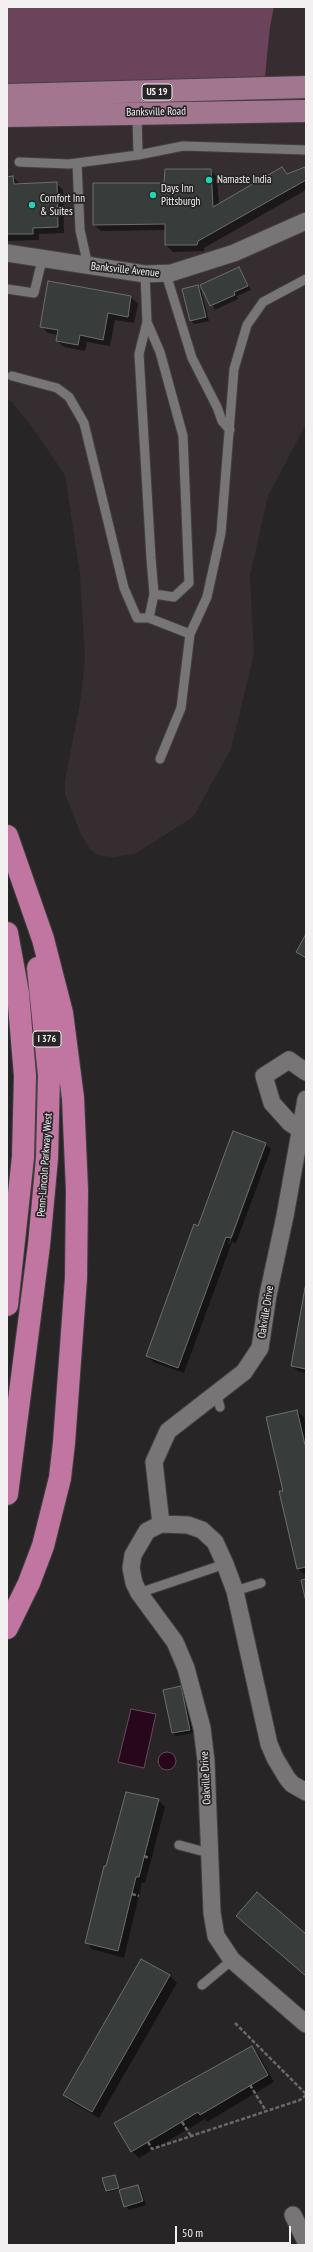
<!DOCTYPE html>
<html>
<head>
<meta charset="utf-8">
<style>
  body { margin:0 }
  #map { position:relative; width:313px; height:2252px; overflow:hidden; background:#282526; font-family:"PT Sans Narrow",sans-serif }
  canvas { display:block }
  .frame { position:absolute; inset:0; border:8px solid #f2f0f1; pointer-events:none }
  .scale { position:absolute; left:175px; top:2226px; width:116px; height:18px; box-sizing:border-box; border:2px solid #f2f0f1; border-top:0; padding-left:5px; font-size:12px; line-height:14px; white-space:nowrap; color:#f2f0f1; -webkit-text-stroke:3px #282526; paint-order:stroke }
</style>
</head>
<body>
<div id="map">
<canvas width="313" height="2252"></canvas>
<div class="frame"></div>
<div class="scale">50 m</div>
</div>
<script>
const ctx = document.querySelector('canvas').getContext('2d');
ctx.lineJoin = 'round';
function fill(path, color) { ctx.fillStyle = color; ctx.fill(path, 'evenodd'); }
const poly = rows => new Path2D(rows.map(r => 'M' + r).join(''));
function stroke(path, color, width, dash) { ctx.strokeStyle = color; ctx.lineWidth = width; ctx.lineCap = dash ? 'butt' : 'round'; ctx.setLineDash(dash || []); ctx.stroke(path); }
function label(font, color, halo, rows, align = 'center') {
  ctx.font = font + ' "PT Sans Narrow",sans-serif'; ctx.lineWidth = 3.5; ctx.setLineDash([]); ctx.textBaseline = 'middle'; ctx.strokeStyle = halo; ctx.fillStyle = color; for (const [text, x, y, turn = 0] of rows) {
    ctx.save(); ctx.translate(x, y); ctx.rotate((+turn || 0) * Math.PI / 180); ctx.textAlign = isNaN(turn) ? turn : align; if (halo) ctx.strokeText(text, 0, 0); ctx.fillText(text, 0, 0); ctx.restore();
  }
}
fill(poly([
  [274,7,306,7,306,75,265,77,270,27],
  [225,122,306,122,306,424,268,496,250,576,254,654,231,749,193,817,135,854,113,857,98,855,91,850,82,837,65,794,65,781,80,703,85,658,80,574,65,475,32,427,11,401,7,400,7,127]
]), '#362d31');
fill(poly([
  [7,7,274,7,270,27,265,77,7,84]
]), '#6b435a');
const water = poly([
  [131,1709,156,1714,144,1768,118,1762,131,1709],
  '158 1761a9 9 0 1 1 18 0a9 9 0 1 1-18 0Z'
]);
fill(water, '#28071c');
stroke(water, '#654d5c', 1);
fill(poly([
  [282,168,289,175,305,168,306,190,204,248,204,251,173,252,166,245,166,230,101,231,94,225,165,184,210,170,217,177,219,205],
  [13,177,20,184,56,183,63,190,64,233,39,234,39,240,7,241,7,178],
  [239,268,251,290,237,296,238,299,215,310,202,285],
  [49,282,131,297,138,304,134,323,115,320,110,346,87,342,85,351,64,347,57,341,58,335,48,333,41,326],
  [198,286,201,290,209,321,194,324,191,320],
  [306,936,306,960,297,952],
  [234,1133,265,1144,271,1149,236,1243,232,1242,184,1373,153,1362,147,1356,195,1226,199,1227],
  [264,1145,266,1145,230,1244,228,1243],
  [306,1289,306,1373,298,1371,292,1366],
  [297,1411,304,1417,306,1429,305,1575,298,1569],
  [181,1687,185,1691,193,1733,176,1736,173,1733],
  [158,1800,165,1807,145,1883,142,1883,124,1958,92,1949,86,1942],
  [142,1960,170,1976,177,1983,99,2118,71,2102,64,2095],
  [251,2047,258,2054,274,2082,207,2122,205,2119,139,2158,132,2151,116,2123],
  [115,2176,120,2189,108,2192,106,2191],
  [137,2186,141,2190,146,2205,129,2210,125,2206],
  [249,2242,252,2245,244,2245]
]), '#0007');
const building = poly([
  [282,167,287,174,305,167,306,180,198,241,197,245,165,245,165,224,93,225,93,183,164,183,165,169,211,169,213,207,282,167],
  [13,176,14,184,57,182,58,227,33,228,33,234,7,234,7,177,13,176],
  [239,267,248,286,234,292,235,295,210,306,200,285,239,267],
  [48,281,131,296,128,317,108,313,103,340,80,335,78,345,56,341,58,330,40,327,48,281],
  [198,285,206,317,190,321,182,289,198,285],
  [306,934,306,958,296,952,306,934],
  [233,1131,266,1143,231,1238,226,1237,178,1368,146,1356,194,1224,198,1226,233,1131],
  [305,1288,306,1288,306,1369,291,1366,305,1288],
  [297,1410,306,1449,306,1567,297,1569,279,1491,283,1491,266,1417,297,1410],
  [306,1579,306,1602,301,1580,306,1579],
  [181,1686,190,1730,172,1733,163,1690,181,1686],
  [126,1792,159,1799,139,1877,136,1877,118,1951,85,1943,104,1866,106,1866,126,1792],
  [257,1892,306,1934,306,1976,236,1916,257,1892],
  [141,1959,170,1975,92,2112,63,2095,141,1959],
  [252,2046,268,2075,200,2115,198,2112,131,2152,114,2123,252,2046],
  [115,2175,119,2188,106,2191,102,2178,115,2175],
  [138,2185,143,2201,124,2207,119,2190,138,2185]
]);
fill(building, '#383c3a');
stroke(building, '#6b6f6d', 1);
const lane = poly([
  [138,155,183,146,306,150],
  [19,162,69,164,138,155,137,114],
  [77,163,80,230,88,266],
  [145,274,147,322,139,354,151,558,154,594,174,597,189,583,183,436,160,352,147,322],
  [166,274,192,358,217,407,222,421,230,430],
  [7,289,34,293,42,260],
  [12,376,57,388,69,397,84,423,124,588,137,618,149,618,190,634],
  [149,618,154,594],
  [160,759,181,708,190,634,207,597,221,533,234,369,247,325,263,302,306,279],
  [216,1393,220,1407],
  [235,1591,261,1583],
  [139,1593,225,1564],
  [179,1845,209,1853],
  [202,1985,232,1960]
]);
const street = poly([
  [7,253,145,274,171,273,234,253,306,221],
  [299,1129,290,1123,272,1103,264,1076,289,1060,306,1072],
  [161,1524,154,1462,168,1431,244,1372,260,1348,268,1295,285,1216,306,1099],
  [306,1792,292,1784,287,1778,275,1758,269,1744,235,1591,225,1564,215,1542,202,1530,188,1525,161,1524,147,1531,133,1555,131,1568,134,1583,139,1593,175,1642,186,1668,202,1728,206,1761,212,1913,216,1936,232,1960,306,2024],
  [293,2215,306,2242]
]);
const primary = poly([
  [7,95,306,87],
  [7,116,306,111]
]);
const highway = poly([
  [7,836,43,939,62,1013,73,1098,77,1190,76,1278,64,1443,60,1478,43,1546,29,1583,7,1628],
  [7,933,18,993,25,1076,23,1157,7,1305],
  [7,1494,39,1245,47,1158,49,1075,38,968]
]);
stroke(lane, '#424041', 11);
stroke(street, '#424041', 19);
stroke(primary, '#424041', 24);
stroke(highway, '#424041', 24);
stroke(poly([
  [144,1856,149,1858],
  [132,1894,139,1896],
  [235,2023,306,2094],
  [250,2085,266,2111],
  [182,2122,191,2136],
  [148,2142,152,2149,300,2100,306,2095]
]), '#6a6869', 2.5, [4, 2]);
stroke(lane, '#787576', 9);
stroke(street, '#787576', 17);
stroke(primary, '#a3768f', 22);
stroke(highway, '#c076a0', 22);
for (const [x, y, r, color] of [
  [209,180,4,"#22d5af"],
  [153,195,4,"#22d5af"],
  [32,205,4,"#22d5af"]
]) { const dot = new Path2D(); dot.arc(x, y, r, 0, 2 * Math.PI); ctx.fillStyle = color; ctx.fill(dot); stroke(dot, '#282526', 1.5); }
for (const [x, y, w] of [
  [157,92,30],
  [47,1039,28]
]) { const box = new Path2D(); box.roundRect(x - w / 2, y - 8, w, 16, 3); ctx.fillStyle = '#282526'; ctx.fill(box); stroke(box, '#f2f0f1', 1); }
label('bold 10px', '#f2f0f1', null, [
  ["US 19",157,92],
  ["I 376",47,1039]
]);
label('11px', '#f2f0f1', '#282526', [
  ["Banksville Road",156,112,-1],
  ["Banksville Avenue",125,270,6],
  ["Penn-Lincoln Parkway West",45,1165,-86],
  ["Oakville Drive",266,1312,-81],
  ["Oakville Drive",206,1778,-93]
]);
label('11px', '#f2f0f1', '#282526', [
  ["Namaste India",217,180],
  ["Days Inn",161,189],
  ["Pittsburgh",161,202],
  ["Comfort Inn",40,199],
  ["& Suites",40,212]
], 'left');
</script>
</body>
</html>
